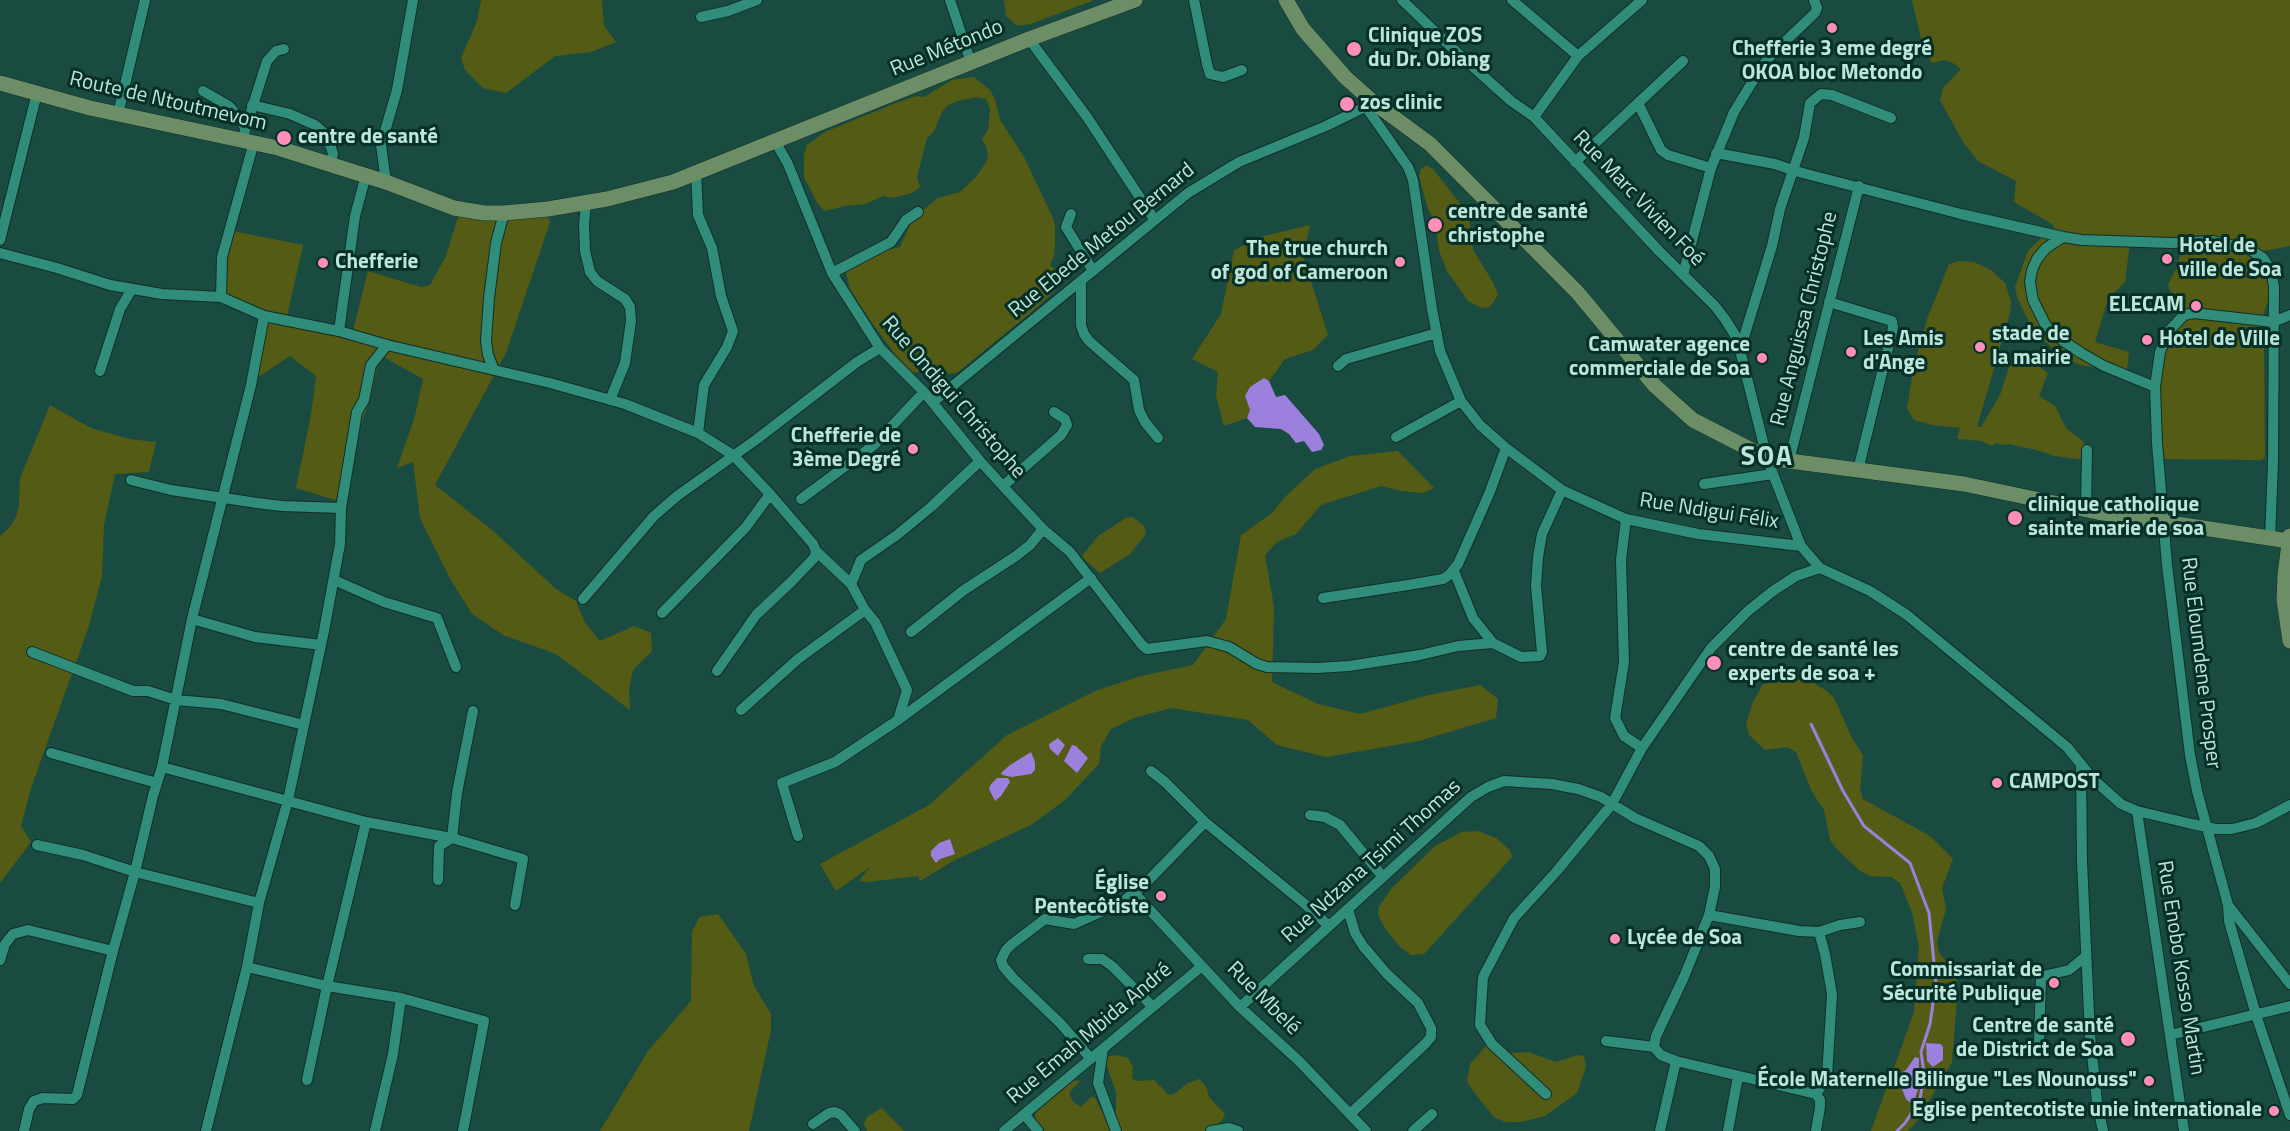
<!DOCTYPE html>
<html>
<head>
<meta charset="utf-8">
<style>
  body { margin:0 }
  canvas { display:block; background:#1a4b40 }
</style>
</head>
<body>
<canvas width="2290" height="1131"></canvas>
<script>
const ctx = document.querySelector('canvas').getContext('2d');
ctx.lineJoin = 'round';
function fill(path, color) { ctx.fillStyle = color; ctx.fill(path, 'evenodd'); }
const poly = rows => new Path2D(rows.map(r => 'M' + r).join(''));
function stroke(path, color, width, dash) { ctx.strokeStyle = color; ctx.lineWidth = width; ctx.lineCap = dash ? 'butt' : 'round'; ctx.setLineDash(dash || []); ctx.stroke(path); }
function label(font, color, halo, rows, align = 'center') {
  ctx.font = font + ' "Titillium Web",sans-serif'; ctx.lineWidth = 6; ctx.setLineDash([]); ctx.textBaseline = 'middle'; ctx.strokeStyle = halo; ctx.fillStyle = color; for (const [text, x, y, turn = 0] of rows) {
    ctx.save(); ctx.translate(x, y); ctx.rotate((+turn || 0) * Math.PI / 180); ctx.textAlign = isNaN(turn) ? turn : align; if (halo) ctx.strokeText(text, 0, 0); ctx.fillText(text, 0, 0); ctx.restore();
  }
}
fill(poly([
  [481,0,602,0,604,26,616,42,591,52,555,56,506,93,483,88,465,70,461,58,477,21],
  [1004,0,1094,0,1031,24,1017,26,1006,16],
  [1912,0,2290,0,2290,246,2259,252,2273,290,2260,322,2264,344,2265,457,2262,460,2164,459,2155,444,2152,382,2179,315,2168,285,2178,264,2182,244,2130,242,2125,282,2108,299,2095,342,2129,352,2127,370,2113,371,2081,365,2065,359,2033,331,2017,297,2015,287,2028,251,2045,234,2061,237,2052,224,2014,202,2016,181,1978,161,1963,142,1940,100,1943,88,1961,69,1953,63,1944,60,1932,63,1923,47],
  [974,77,990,90,995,99,1000,120,1024,157,1052,216,1055,225,1055,246,1054,256,1050,265,1058,272,1061,281,1055,291,1029,314,958,372,939,376,918,372,909,373,872,323,850,289,845,269,846,258,868,255,900,247,913,218,938,198,960,192,976,177,988,159,987,148,982,139,988,130,989,120,990,109,986,99,977,97,958,101,948,105,942,112,934,131,927,138,917,177,920,187,912,193,893,198,883,196,865,204,845,206,825,211,818,204,804,177,804,155,807,145,825,132,896,103,917,96,924,97,952,80],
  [1426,165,1433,169,1469,215,1473,250,1493,282,1498,295,1490,307,1481,308,1468,301,1447,271,1439,251,1435,222,1428,209,1419,176,1421,169],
  [461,207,544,208,550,222,506,353,435,485,491,529,556,589,576,601,585,623,600,641,634,626,651,633,652,651,633,670,629,690,630,710,556,654,503,635,472,614,449,577,420,518,413,462,397,468,415,416,423,379,380,355,372,392,336,500,296,488,311,415,316,376,290,356,246,385,262,317,232,304,221,289,227,230,303,245,286,321,352,335,368,271,421,287,430,285,446,256],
  [1310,225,1303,256,1328,335,1313,350,1285,359,1269,381,1264,378,1245,396,1250,410,1247,418,1224,426,1216,396,1218,372,1192,359,1221,314,1234,250,1260,237],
  [1959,261,1974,262,1991,270,2005,283,2011,301,2010,313,1977,427,1981,427,2000,395,2012,358,2032,361,2048,373,2039,396,2055,406,2066,428,2084,442,2086,460,2054,456,2037,450,2008,444,2002,445,1997,443,1992,446,1981,441,1957,439,1960,428,1932,425,1914,420,1907,409,1913,370,1927,319,1949,264],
  [50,405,91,428,129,439,156,442,149,472,115,474,104,525,102,576,89,626,31,788,21,826,31,842,0,883,0,536,9,528,16,517,19,506,20,478],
  [1398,451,1434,488,1423,493,1402,491,1381,486,1321,505,1296,534,1277,542,1265,555,1274,607,1272,682,1318,704,1360,714,1429,695,1480,685,1498,699,1496,718,1419,741,1326,757,1277,745,1248,720,1171,708,1134,718,1111,729,1101,746,1099,764,1065,800,1031,825,955,860,920,881,918,876,867,882,859,881,870,867,836,891,820,864,929,805,1007,735,1095,691,1141,676,1193,665,1226,619,1241,535,1272,513,1286,496,1315,469,1350,456],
  [1133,517,1144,526,1146,534,1130,554,1100,573,1089,564,1082,556,1098,536,1126,518],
  [1807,679,1827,691,1834,698,1852,738,1863,755,1860,789,1863,799,1930,836,1953,859,1942,888,1946,909,1937,941,1939,952,1955,975,1958,986,1952,1062,1918,1120,1908,1131,1871,1131,1914,1012,1919,947,1912,912,1900,883,1891,877,1870,876,1860,871,1836,848,1830,840,1824,810,1812,792,1796,752,1787,747,1765,750,1749,735,1746,724,1753,702,1763,684],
  [1478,831,1496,838,1510,850,1512,857,1424,954,1411,955,1401,948,1384,927,1378,915,1379,907,1391,889,1435,846,1462,832],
  [718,914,746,954,754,986,771,1014,771,1030,749,1131,600,1131,648,1051,691,1001,692,931,700,917],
  [1487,1045,1493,1045,1510,1053,1528,1052,1556,1062,1578,1055,1584,1056,1586,1067,1577,1093,1545,1116,1522,1122,1505,1122,1494,1117,1473,1091,1467,1081,1470,1064],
  [1117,1055,1128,1058,1133,1067,1132,1078,1136,1081,1154,1080,1169,1095,1174,1094,1188,1083,1199,1079,1206,1086,1209,1097,1225,1114,1223,1119,1212,1131,1116,1131,1116,1092,1104,1057],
  [1072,1080,1080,1081,1069,1093,1073,1102,1081,1107,1092,1096,1095,1098,1112,1131,1045,1131,1037,1123,1035,1115,1039,1108],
  [882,1108,904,1131,867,1131,864,1123,868,1116]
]), '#535b14');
fill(poly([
  [1264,378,1269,381,1276,397,1285,395,1319,434,1324,445,1321,450,1312,452,1304,441,1296,443,1289,434,1281,429,1255,427,1247,418,1250,410,1245,396,1250,387],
  [1058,738,1065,745,1058,756,1050,749,1049,744],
  [1072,745,1076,746,1088,758,1077,773,1064,761],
  [1031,752,1035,762,1035,770,1031,774,1012,777,1002,775,1001,773,1010,765],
  [997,778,1008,778,1010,782,1001,796,995,801,989,789,991,784],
  [950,839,955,854,940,859,936,863,931,856,931,851,939,843],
  [1926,1043,1941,1044,1943,1047,1943,1060,1933,1067,1927,1061],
  [1915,1057,1919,1058,1919,1062,1918,1089,1913,1105,1906,1099,1897,1077,1899,1074,1906,1070]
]), '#9c80dd');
stroke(poly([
  [1811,724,1843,791,1864,826,1910,863,1929,913,1936,983,1930,1024,1921,1052,1924,1073,1920,1100,1905,1123,1897,1131]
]), '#9c80dd', 3);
const street = poly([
  [950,0,971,63],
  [1194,0,1207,64,1210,74,1223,77,1242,70],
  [1402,0,1451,47,1511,101,1534,117,1659,251,1715,306,1725,319,1735,335,1740,350,1767,458,1773,474,1801,546,1820,568,1870,591,1907,615,2067,747,2093,779,2121,804,2137,811,2192,824,2216,829,2232,829,2256,823,2290,805],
  [1512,0,1578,56],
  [701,17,728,11,757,0],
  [1029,39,1087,117,1154,219],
  [203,91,229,106,237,115,245,128],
  [1638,103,1661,150,1668,155,1711,168],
  [252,105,290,114,315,125,322,131,331,147,333,154,330,164],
  [1366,107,1408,167,1413,180,1432,309,1440,351,1461,401,1480,425,1506,448,1562,490,1626,519,1698,534,1801,546],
  [118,114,145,0],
  [1534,117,1578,56,1642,0],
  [242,140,267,61,276,51,284,49],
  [775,141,788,164,832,273,880,348,924,392,980,461,1012,496,1043,529,1070,552,1142,645,1147,649,1207,641,1229,647,1257,664,1267,667,1317,668,1349,666,1420,655,1458,646,1493,643],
  [1716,153,1775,164,1795,171,1961,214,2063,237,2082,240,2172,243,2212,241,2249,249,2263,258,2271,270,2274,287,2273,461,2270,540],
  [1575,162,1683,61],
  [696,172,698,215,712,248,721,296,733,331,727,347,704,385,698,433],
  [386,182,381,145,397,90,413,0],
  [586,203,584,225,585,251,590,272,597,281,625,299,630,307,631,321,625,363,610,400],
  [1071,214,1066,227,1093,271],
  [2063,237,2046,248,2037,259,2032,270,2030,282,2033,300,2046,326,2062,340,2081,353,2104,366,2155,387],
  [0,240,37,93],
  [0,253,57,268,110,285,162,294,221,297,264,316,339,331,387,345,550,383,625,404,698,433,733,455,770,494,813,544,816,551,814,558,791,582,756,615,717,671],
  [832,273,891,242,906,220,918,212],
  [1683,275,1711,168,1734,112,1762,66,1774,52,1815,13,1817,8,1814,0],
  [1081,282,1081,325,1084,334,1089,341,1134,380,1139,410,1145,422,1158,438],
  [221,297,222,257,254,142],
  [1829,302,1892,321,1893,328,1858,470],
  [2290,315,2273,322,2194,313,2184,315,2168,332,2160,352,2155,387,2157,443,2167,565,2190,755,2197,791,2228,905,2290,984],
  [339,331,355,216,366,175],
  [1740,350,1772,246,1780,209,1804,138,1810,103,1821,94,1832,95,1891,118],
  [1338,366,1346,359,1437,333],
  [494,370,488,355,486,341,489,298,496,243,504,213],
  [100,371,120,309,132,289],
  [933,402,1188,193,1239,162,1326,126,1371,104],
  [1396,437,1461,401],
  [1789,461,1859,186],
  [131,480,171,490,257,503,282,506,341,508],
  [1704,484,1773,474],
  [1003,486,1061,435,1067,425,1065,419,1054,412],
  [801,499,874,445,924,392],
  [2086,510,2087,450],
  [1626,519,1621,560,1624,662,1615,718,1624,736,1642,748],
  [1454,571,1473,618,1493,643,1521,657,1540,656,1542,652,1536,586,1538,557,1542,534,1562,490],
  [334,580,384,602,437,618,456,667],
  [851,584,861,560,897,535,931,507,980,461],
  [1323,598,1408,585,1443,579,1449,575,1458,564,1489,494,1506,448],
  [583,599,654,516,677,496,757,439,857,362,880,348],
  [662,613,746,527,770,494],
  [192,619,255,637,321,645],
  [911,632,964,590,1016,556,1030,545,1043,529],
  [32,652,133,691,148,691,176,700,221,704,304,725],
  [741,710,798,659,865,610,851,584,816,551],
  [898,720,1091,578],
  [51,753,157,783],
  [2081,765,2082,862,2090,1035,2097,1102,2103,1131],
  [162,767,366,822,452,838,523,859,515,905],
  [1151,771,1165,782,1205,822,1306,905,1329,926],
  [2137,811,2184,1131],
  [1310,815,1325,817,1340,825,1383,877],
  [798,836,782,783,835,762,898,720,907,690,875,622,865,610],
  [37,845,83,855,135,872,153,796,162,767,192,619,251,385,264,316],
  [438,880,439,846,452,838,457,793,473,711],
  [1134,893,1240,1007,1299,1061,1366,1131],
  [2228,905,2229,921,2256,1015,2290,1115],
  [1348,909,1355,933,1363,946,1387,974,1418,1003,1431,1028,1431,1037,1425,1044,1350,1114],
  [1709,915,1799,931,1819,932,1840,925,1860,922],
  [1088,959,1102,959,1112,966,1153,1007],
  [0,960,5,944,13,934,28,930,113,951],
  [247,967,327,986,401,998,484,1021,463,1131],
  [1240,1007,1471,797,1488,787,1504,781,1552,784,1578,789,1601,797,1635,818,1699,846,1709,856,1715,869,1715,887,1709,915,1684,977,1656,1036,1654,1047],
  [2170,1035,2290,1006],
  [1606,1041,1654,1047],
  [2039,1043,2041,980,2043,976,2069,970,2086,956],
  [1654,1047,1661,1055,1676,1061,1816,1094,1820,1100,1820,1107,1816,1131],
  [1103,1049,1098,1083,1116,1131],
  [1091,1059,1061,1024,1013,978,1003,966,1001,960,1006,950,1012,944,1045,919,1074,924,1121,903,1144,885,1205,822],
  [307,1080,327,986,366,822],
  [1546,1094,1492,1044,1480,1025,1483,977,1514,918,1556,872,1612,804,1642,748,1711,648,1748,611,1773,591,1796,576,1820,568],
  [1816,1094,1827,1077,1832,994,1825,954,1819,932],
  [1024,1114,1038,1131],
  [813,1124,829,1113,835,1112,841,1115,855,1131],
  [24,1131,29,1109,34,1101,43,1098,73,1099,77,1095,113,951,135,872,259,903],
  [206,1131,247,967,259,903,288,800,324,631,340,544,341,508,357,412,364,400,371,365,387,345],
  [375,1131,393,1054,401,998],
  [1004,1131,1202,966],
  [1211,1131,1229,1128,1238,1131],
  [1413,1131,1432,1114],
  [1660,1131,1676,1061],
  [1728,1131,1738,1076]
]);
const secondary = poly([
  [1286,0,1303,29,1345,77,1373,102,1430,144,1578,293,1655,386,1693,420,1767,458,1964,484,2097,512,2289,541],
  [0,83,90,108,278,148,386,182,454,208,484,213,504,213,548,209,607,199,673,182,1029,39,1135,0],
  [2290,536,2285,575,2284,600,2290,641]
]);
stroke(street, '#112e27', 12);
stroke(secondary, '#112e27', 16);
stroke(street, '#2f8d79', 10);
stroke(secondary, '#6b8e67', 15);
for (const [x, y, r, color] of [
  [1832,28,6,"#ff8eba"],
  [1354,49,8,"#ff8eba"],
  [1347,104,8,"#ff8eba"],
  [284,138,8,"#ff8eba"],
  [1435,225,8,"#ff8eba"],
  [2167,259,6,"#ff8eba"],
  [1400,262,6,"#ff8eba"],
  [323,263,6,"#ff8eba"],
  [2196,306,6,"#ff8eba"],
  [2147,340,6,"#ff8eba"],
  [1980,347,6,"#ff8eba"],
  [1851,352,6,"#ff8eba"],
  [1762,358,6,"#ff8eba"],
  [913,449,6,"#ff8eba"],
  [2015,518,8,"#ff8eba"],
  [1714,663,8,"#ff8eba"],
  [1997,783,6,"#ff8eba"],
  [1161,896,6,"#ff8eba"],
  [1615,939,6,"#ff8eba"],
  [2054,983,6,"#ff8eba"],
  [2128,1039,8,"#ff8eba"],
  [2149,1081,6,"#ff8eba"],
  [2274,1111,6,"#ff8eba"]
]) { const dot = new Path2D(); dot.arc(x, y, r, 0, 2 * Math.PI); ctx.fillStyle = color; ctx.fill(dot); stroke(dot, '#062f27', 2); }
label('bold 21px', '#bde6db', '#062f27', [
  ["Clinique ZOS",1368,37],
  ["du Dr. Obiang",1368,61],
  ["Chefferie 3 eme degré",1832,50,"center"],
  ["OKOA bloc Metondo",1832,74,"center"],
  ["zos clinic",1360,104],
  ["centre de santé",298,138],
  ["centre de santé",1448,213],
  ["christophe",1448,237],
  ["Hotel de",2179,247],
  ["ville de Soa",2179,271],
  ["The true church",1388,250,"right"],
  ["of god of Cameroon",1388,274,"right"],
  ["Chefferie",335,263],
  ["ELECAM",2184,306,"right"],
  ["stade de",1992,335],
  ["la mairie",1992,359],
  ["Les Amis",1863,340],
  ["d'Ange",1863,364],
  ["Hotel de Ville",2159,340],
  ["Camwater agence",1750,346,"right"],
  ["commerciale de Soa",1750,370,"right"],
  ["Chefferie de",901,437,"right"],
  ["3ème Degré",901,461,"right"],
  ["clinique catholique",2028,506],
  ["sainte marie de soa",2028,530],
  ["centre de santé les",1728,651],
  ["experts de soa +",1728,675],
  ["CAMPOST",2009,783],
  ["Église",1149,884,"right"],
  ["Pentecôtiste",1149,908,"right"],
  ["Lycée de Soa",1627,939],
  ["Commissariat de",2042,971,"right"],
  ["Sécurité Publique",2042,995,"right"],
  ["Centre de santé",2114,1027,"right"],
  ["de District de Soa",2114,1051,"right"],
  ["École Maternelle Bilingue \"Les Nounouss\"",2137,1081,"right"],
  ["Eglise pentecotiste unie internationale",2262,1111,"right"]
], 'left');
label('21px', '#bde6db', '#062f27', [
  ["Rue Métondo",947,49,-22],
  ["Route de Ntoutmevom",168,102,13],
  ["Rue Marc Vivien Foé",1638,199,46],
  ["Rue Ebede Metou Bernard",1102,241,-39],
  ["Rue Anguissa Christophe",1805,319,-76],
  ["Rue Ondigui Christophe",953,398,49],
  ["Rue Ndigui Félix",1709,512,9],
  ["Rue Eloumdene Prosper",2200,663,83],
  ["Rue Ndzana Tsimi Thomas",1372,862,-42],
  ["Rue Enobo Kosso Martin",2180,968,81],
  ["Rue Mbelé",1263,999,45],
  ["Rue Emah Mbida André",1090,1034,-40]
]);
ctx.letterSpacing = '1.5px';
label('bold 27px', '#bde6db', '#062f27', [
  ["SOA",1767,458]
]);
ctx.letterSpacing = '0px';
</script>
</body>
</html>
